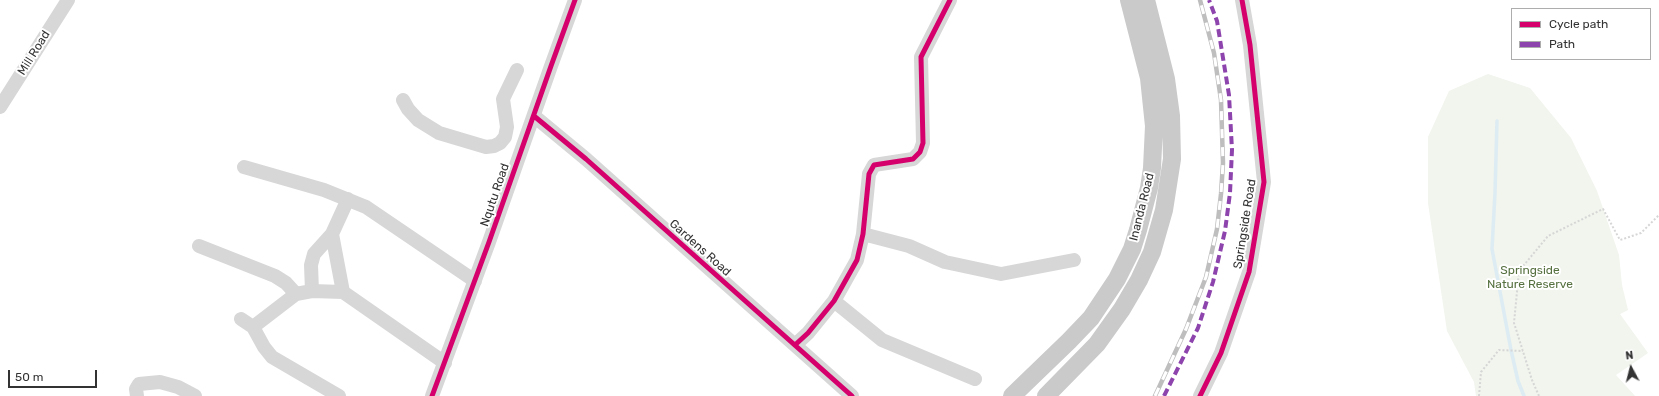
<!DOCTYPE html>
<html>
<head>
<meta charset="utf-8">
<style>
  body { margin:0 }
  #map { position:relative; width:1659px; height:396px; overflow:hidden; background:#fff; font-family:Rubik,sans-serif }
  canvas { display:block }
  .legend { position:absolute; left:1511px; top:8px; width:140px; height:52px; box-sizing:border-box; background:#fff; border:1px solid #adadad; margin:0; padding:5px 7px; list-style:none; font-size:12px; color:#333 }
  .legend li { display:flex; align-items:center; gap:8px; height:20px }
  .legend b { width:20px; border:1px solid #adadad }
  .north { position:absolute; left:1611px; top:348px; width:40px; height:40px; -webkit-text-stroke:3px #fff; paint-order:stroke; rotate:353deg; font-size:11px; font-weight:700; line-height:16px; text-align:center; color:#333 }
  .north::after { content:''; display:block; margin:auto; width:14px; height:18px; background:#333; clip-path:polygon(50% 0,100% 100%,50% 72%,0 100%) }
  .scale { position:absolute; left:8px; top:370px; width:89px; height:18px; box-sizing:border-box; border:2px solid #333; border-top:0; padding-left:5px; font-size:12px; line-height:14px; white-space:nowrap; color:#333; -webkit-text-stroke:3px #fff; paint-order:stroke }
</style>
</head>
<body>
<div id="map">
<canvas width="1659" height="396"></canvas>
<ul class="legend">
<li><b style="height:5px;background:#d6006c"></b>Cycle path</li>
<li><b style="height:5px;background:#8e44ad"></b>Path</li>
</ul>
<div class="north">N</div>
<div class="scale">50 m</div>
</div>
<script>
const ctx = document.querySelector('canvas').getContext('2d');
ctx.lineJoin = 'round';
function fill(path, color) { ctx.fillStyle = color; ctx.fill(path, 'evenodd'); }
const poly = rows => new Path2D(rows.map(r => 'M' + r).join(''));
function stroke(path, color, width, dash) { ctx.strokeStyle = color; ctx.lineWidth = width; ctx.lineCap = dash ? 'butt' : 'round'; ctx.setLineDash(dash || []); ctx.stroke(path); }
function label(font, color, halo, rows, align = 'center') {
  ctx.font = font + ' Rubik,sans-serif'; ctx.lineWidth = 4; ctx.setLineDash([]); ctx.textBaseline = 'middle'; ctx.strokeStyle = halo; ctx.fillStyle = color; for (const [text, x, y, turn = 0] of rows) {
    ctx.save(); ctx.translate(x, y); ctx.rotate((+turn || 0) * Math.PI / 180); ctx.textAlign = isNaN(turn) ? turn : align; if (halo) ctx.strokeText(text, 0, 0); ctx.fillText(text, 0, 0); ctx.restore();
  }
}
fill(poly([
  [1488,74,1530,88,1571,138,1597,191,1619,255,1622,285,1628,310,1620,314,1648,353,1616,375,1635,396,1476,396,1474,382,1447,331,1428,203,1428,137,1449,91]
]), '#f1f5ed');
stroke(poly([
  [1497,121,1495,193,1492,249,1511,350,1518,381,1524,396]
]), '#ddebf3', 3.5);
stroke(poly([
  [1479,396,1481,372,1499,350,1523,351],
  [1539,396,1532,380,1514,323,1519,271,1548,236,1603,209,1620,240,1641,233,1659,215]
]), '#d6d6d6', 2, [2, 2]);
stroke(poly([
  [403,100,408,109,418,120,439,133,486,147,494,146,500,143,505,137,507,127,503,99,517,70],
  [0,107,68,0],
  [534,116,586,159,852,396],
  [244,167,324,190,366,207,475,281],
  [863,234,909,246,945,262,1001,274,1074,260],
  [199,246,275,276,286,283,296,294],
  [312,291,311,265,314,254,332,234],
  [343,292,332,234,348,199],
  [834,301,882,340,975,379],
  [241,319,253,327,264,347,272,357,339,396],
  [253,327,296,294,312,291,343,292,445,363],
  [795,345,808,333,834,301,857,260,863,234,869,174,874,165,913,159,920,152,923,143,921,57,950,0],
  [137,396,136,389,139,384,160,382,178,387,195,396],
  [432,396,489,242,551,66,575,0],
  [1200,396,1221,353,1249,272,1264,182,1250,45,1242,0]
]), '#d7d7d7', 14);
stroke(poly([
  [1012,396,1069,341,1091,318,1117,279,1132,249,1138,230,1149,188,1152,168,1154,126,1149,78,1129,0],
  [1046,396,1097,344,1122,309,1139,280,1152,252,1164,210,1172,159,1171,116,1166,79,1146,0]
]), '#cacaca', 18);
const rail = poly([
  [1155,396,1186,329,1206,277,1217,229,1221,194,1223,163,1221,100,1214,53,1200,0]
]);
stroke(rail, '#bebebe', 4.5);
stroke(rail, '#fff', 3, [9]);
stroke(poly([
  [1164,396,1198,328,1213,282,1225,231,1230,193,1232,150,1229,95,1217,21,1209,0]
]), '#8e44ad', 4, [8, 4]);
stroke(poly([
  [534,116,586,159,852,396],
  [795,345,808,333,834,301,857,260,863,234,869,174,874,165,913,159,920,152,923,143,921,57,950,0],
  [432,396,489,242,551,66,575,0],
  [1200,396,1221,353,1249,272,1264,182,1250,45,1242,0]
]), '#d6006c', 5);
label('12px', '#333', '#fff', [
  ["Mill Road",34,53,-58],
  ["Nqutu Road",495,195,-71],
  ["Inanda Road",1142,207,-76],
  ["Springside Road",1245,224,-81],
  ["Gardens Road",700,248,42]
]);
label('12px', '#56703f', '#fff', [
  ["Springside",1530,271],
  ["Nature Reserve",1530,285]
]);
</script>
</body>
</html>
